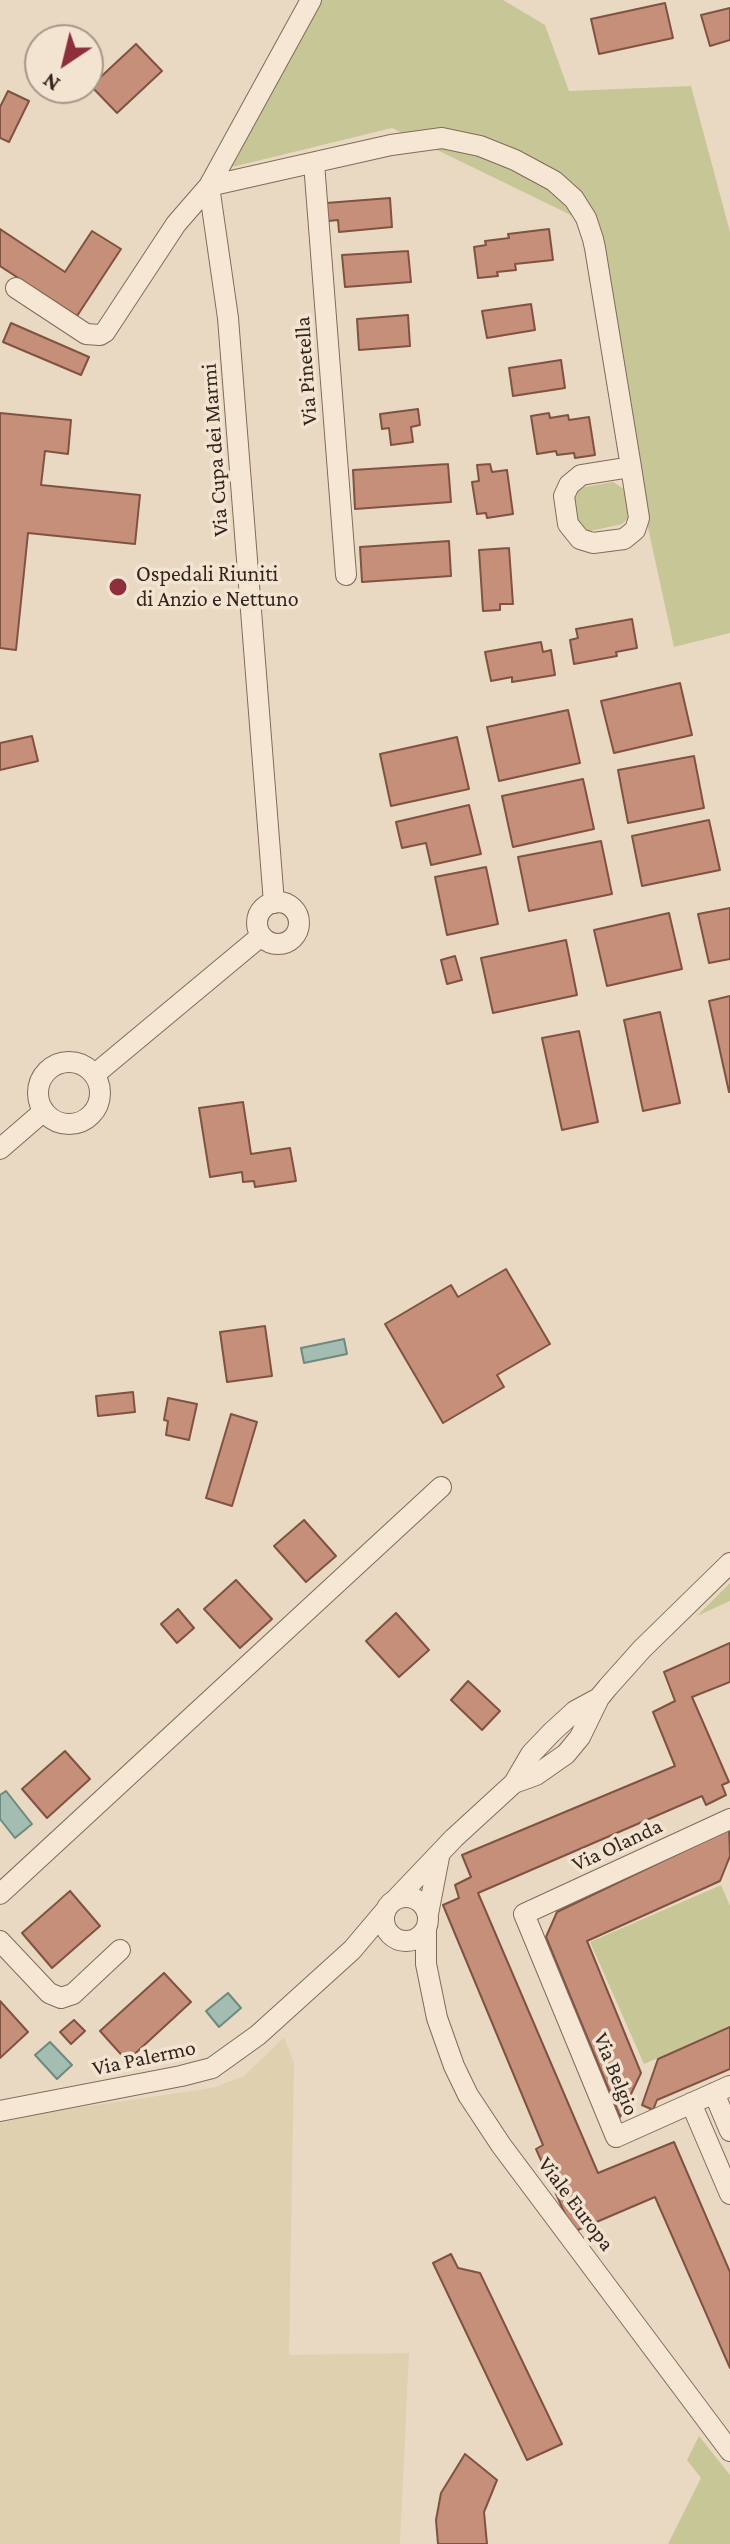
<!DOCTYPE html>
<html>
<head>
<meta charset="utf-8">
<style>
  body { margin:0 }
  #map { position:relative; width:730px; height:2544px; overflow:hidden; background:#ead9c2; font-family:"Crimson Pro",serif }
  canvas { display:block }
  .north { position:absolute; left:24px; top:24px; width:80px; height:80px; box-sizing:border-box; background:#f2e4d1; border:2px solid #a69889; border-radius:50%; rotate:215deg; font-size:22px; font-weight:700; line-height:32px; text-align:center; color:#33251e }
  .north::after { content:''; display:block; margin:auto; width:28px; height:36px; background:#8d2f3d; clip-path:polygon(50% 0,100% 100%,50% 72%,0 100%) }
</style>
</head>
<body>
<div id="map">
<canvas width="730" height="2544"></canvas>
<div class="north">N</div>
</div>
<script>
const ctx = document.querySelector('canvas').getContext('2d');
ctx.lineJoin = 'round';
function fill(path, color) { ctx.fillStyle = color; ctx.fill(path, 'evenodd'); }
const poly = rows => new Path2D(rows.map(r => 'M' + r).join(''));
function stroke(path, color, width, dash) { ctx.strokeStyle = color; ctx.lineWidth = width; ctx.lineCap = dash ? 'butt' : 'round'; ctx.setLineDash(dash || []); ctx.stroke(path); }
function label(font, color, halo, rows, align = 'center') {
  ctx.font = font + ' "Crimson Pro",serif'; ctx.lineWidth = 7; ctx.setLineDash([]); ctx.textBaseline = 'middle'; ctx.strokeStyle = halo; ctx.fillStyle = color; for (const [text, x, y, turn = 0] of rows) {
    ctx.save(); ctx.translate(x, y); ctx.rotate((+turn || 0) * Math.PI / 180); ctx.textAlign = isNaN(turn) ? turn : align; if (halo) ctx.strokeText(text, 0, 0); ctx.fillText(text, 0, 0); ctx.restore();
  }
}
fill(poly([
  [284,2037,294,2063,289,2355,409,2353,400,2544,0,2544,0,2123,48,2112,212,2088,244,2076]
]), '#dfd1b0');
fill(poly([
  [321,0,503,0,545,25,569,91,691,86,730,232,730,633,674,647,581,220,392,128,228,168],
  [613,482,624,489,628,518,622,524,586,532,578,526,573,496,579,488],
  [730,1583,730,1601,697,1616],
  [721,1885,730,1906,730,2026,644,2064,590,1942],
  [699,2436,730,2475,730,2544,668,2544,701,2478,687,2460]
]), '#c7c697');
const water = poly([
  [344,1339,347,1354,304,1363,301,1348,344,1339],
  [6,1791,32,1824,15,1838,0,1819,0,1795,6,1791],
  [228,1993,241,2008,219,2027,206,2011,228,1993],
  [50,2042,72,2065,57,2079,35,2055,50,2042]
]);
fill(water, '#a4bdb2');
stroke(water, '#6c8a7e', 2);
const building = poly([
  [665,3,673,38,599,54,591,19,665,3],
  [730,8,730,40,710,46,701,15,730,8],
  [136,44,162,71,117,113,91,86,136,44],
  [8,91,29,101,9,142,0,138,0,107,8,91],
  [390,198,392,227,339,232,338,220,328,221,326,203,390,198],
  [0,229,65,272,92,231,121,249,77,316,0,266,0,229],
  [549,229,553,260,515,264,516,270,497,272,498,276,478,278,474,247,486,245,485,241,509,238,508,234,549,229],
  [408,251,411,282,345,287,342,255,408,251],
  [531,304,535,330,487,338,482,311,531,304],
  [408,315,410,346,359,350,357,319,408,315],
  [11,323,89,357,81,375,3,342,11,323],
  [561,360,565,388,513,396,509,368,561,360],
  [418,409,420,425,411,427,413,442,391,445,389,428,382,429,380,414,418,409],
  [0,413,71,420,68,454,45,451,41,485,140,495,135,544,28,533,16,650,0,648,0,413],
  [549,413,550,418,568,415,569,420,589,417,595,455,575,458,574,453,557,455,556,451,537,454,531,416,549,413],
  [448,464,451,502,355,509,353,470,448,464],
  [490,464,492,472,507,470,513,514,487,518,486,513,477,514,472,482,479,481,477,465,490,464],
  [449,541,451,576,362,582,360,547,449,541],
  [509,548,513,604,500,604,500,610,483,611,479,550,509,548],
  [632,619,637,648,616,652,617,656,574,664,570,640,578,638,576,629,632,619],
  [541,642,543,652,551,650,555,675,512,682,512,677,491,681,485,652,541,642],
  [680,683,692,735,614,753,601,701,680,683],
  [568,710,580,763,499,781,487,727,568,710],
  [32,736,38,761,0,770,0,743,32,736],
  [457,737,469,789,391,806,380,754,457,737],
  [694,756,704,808,628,823,618,770,694,756],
  [583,779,594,829,513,847,502,796,583,779],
  [469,805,481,854,431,865,426,843,402,848,396,822,469,805],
  [709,820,720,870,642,886,632,836,709,820],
  [601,841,612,894,529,911,518,857,601,841],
  [486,867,498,924,447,935,435,877,486,867],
  [730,908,730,959,709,963,698,914,730,908],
  [669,913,682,969,607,986,594,930,669,913],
  [566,940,577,995,493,1013,481,958,566,940],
  [455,956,462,980,447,984,441,960,455,956],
  [730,996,730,1092,729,1092,709,1001,730,996],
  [660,1012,680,1103,643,1111,624,1020,660,1012],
  [579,1031,598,1122,562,1130,542,1038,579,1031],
  [243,1102,251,1154,290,1148,296,1181,255,1187,254,1181,243,1182,242,1172,210,1177,199,1108,243,1102],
  [506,1269,550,1344,497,1375,504,1387,443,1423,385,1324,451,1285,458,1297,506,1269],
  [265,1326,272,1376,227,1382,220,1332,265,1326],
  [133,1392,135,1412,98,1416,96,1396,133,1392],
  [168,1398,197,1404,189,1440,166,1435,168,1421,164,1420,168,1398],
  [231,1414,257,1422,232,1506,206,1498,231,1414],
  [304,1520,336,1556,306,1582,274,1546,304,1520],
  [236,1580,272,1619,240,1648,204,1609,236,1580],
  [178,1609,194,1628,177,1643,161,1624,178,1609],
  [396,1613,429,1650,399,1677,366,1641,396,1613],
  [730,1643,730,1682,692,1697,729,1782,722,1785,726,1795,706,1805,702,1796,478,1893,598,2173,674,2142,730,2272,730,2368,655,2197,573,2232,536,2149,543,2145,443,1905,459,1898,455,1885,471,1877,462,1855,675,1766,653,1712,675,1701,664,1672,730,1643],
  [468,1681,500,1711,482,1730,451,1700,468,1681],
  [65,1751,90,1779,47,1818,22,1789,65,1751],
  [729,1829,730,1856,720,1881,587,1941,641,2073,620,2117,546,1937,557,1912,729,1829],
  [70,1891,100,1926,52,1968,22,1933,70,1891],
  [164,1973,191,2002,127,2061,100,2031,164,1973],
  [0,2001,28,2032,0,2058,0,2001],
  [74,2020,85,2031,71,2044,60,2032,74,2020],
  [730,2027,730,2069,657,2100,653,2110,642,2105,658,2059,730,2027],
  [451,2254,458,2268,480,2273,562,2444,527,2460,433,2263,451,2254],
  [465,2454,497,2480,484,2512,487,2544,438,2544,436,2520,441,2493,465,2454]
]);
fill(building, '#c58f7a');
stroke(building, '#805242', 2);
const street = poly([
  [314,163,346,575],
  [16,288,86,334,100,335,105,332,176,224,209,186,311,0],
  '257 923a21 21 0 1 1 42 0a21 21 0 1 1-42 0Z',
  [274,903,228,318,209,186,391,145,442,138,480,146,515,160,554,181,574,199,586,218,593,239,595,248,631,467,639,518,635,530,624,539,593,543,580,539,568,524,564,496,569,485,581,475,631,467],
  '38 1093a31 31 0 1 1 62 0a31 31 0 1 1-62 0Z',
  [94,1075,261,936],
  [0,1149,44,1111],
  [514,1783,536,1775,566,1754,580,1737,599,1698,608,1687,642,1649,730,1563],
  [730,1819,524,1914,616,2137,730,2086],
  [0,1894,441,1487],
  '384 1919a22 22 0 1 1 44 0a22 22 0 1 1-44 0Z',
  [395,1900,454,1838,514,1783,531,1754,552,1732,575,1711,599,1698],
  [428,1914,439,1857],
  [426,1929,426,1964,437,2018,454,2066,468,2095,501,2145,730,2451],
  [0,1941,49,1993,61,1998,73,1994,120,1950],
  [714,2093,730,2131],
  [691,2103,730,2194],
  [0,2111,181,2076,212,2068,258,2035,352,1950,385,1911]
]);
stroke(street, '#826a5b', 22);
stroke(street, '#f6e7d4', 20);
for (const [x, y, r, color] of [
  [118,587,10,"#8d2f3d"]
]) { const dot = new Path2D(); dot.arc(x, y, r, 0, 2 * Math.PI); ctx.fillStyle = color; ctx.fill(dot); stroke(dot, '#f2e4d1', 3); }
label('22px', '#33251e', '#f2e4d1', [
  ["Via Pinetella",306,371,-94],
  ["Via Cupa dei Marmi",215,450,-94],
  ["Via Olanda",617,1845,-25],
  ["Via Palermo",144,2058,-12],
  ["Via Belgio",616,2074,68],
  ["Viale Europa",576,2204,53]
]);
label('22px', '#33251e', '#f2e4d1', [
  ["Ospedali Riuniti",136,574],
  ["di Anzio e Nettuno",136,599]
], 'left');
</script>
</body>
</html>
